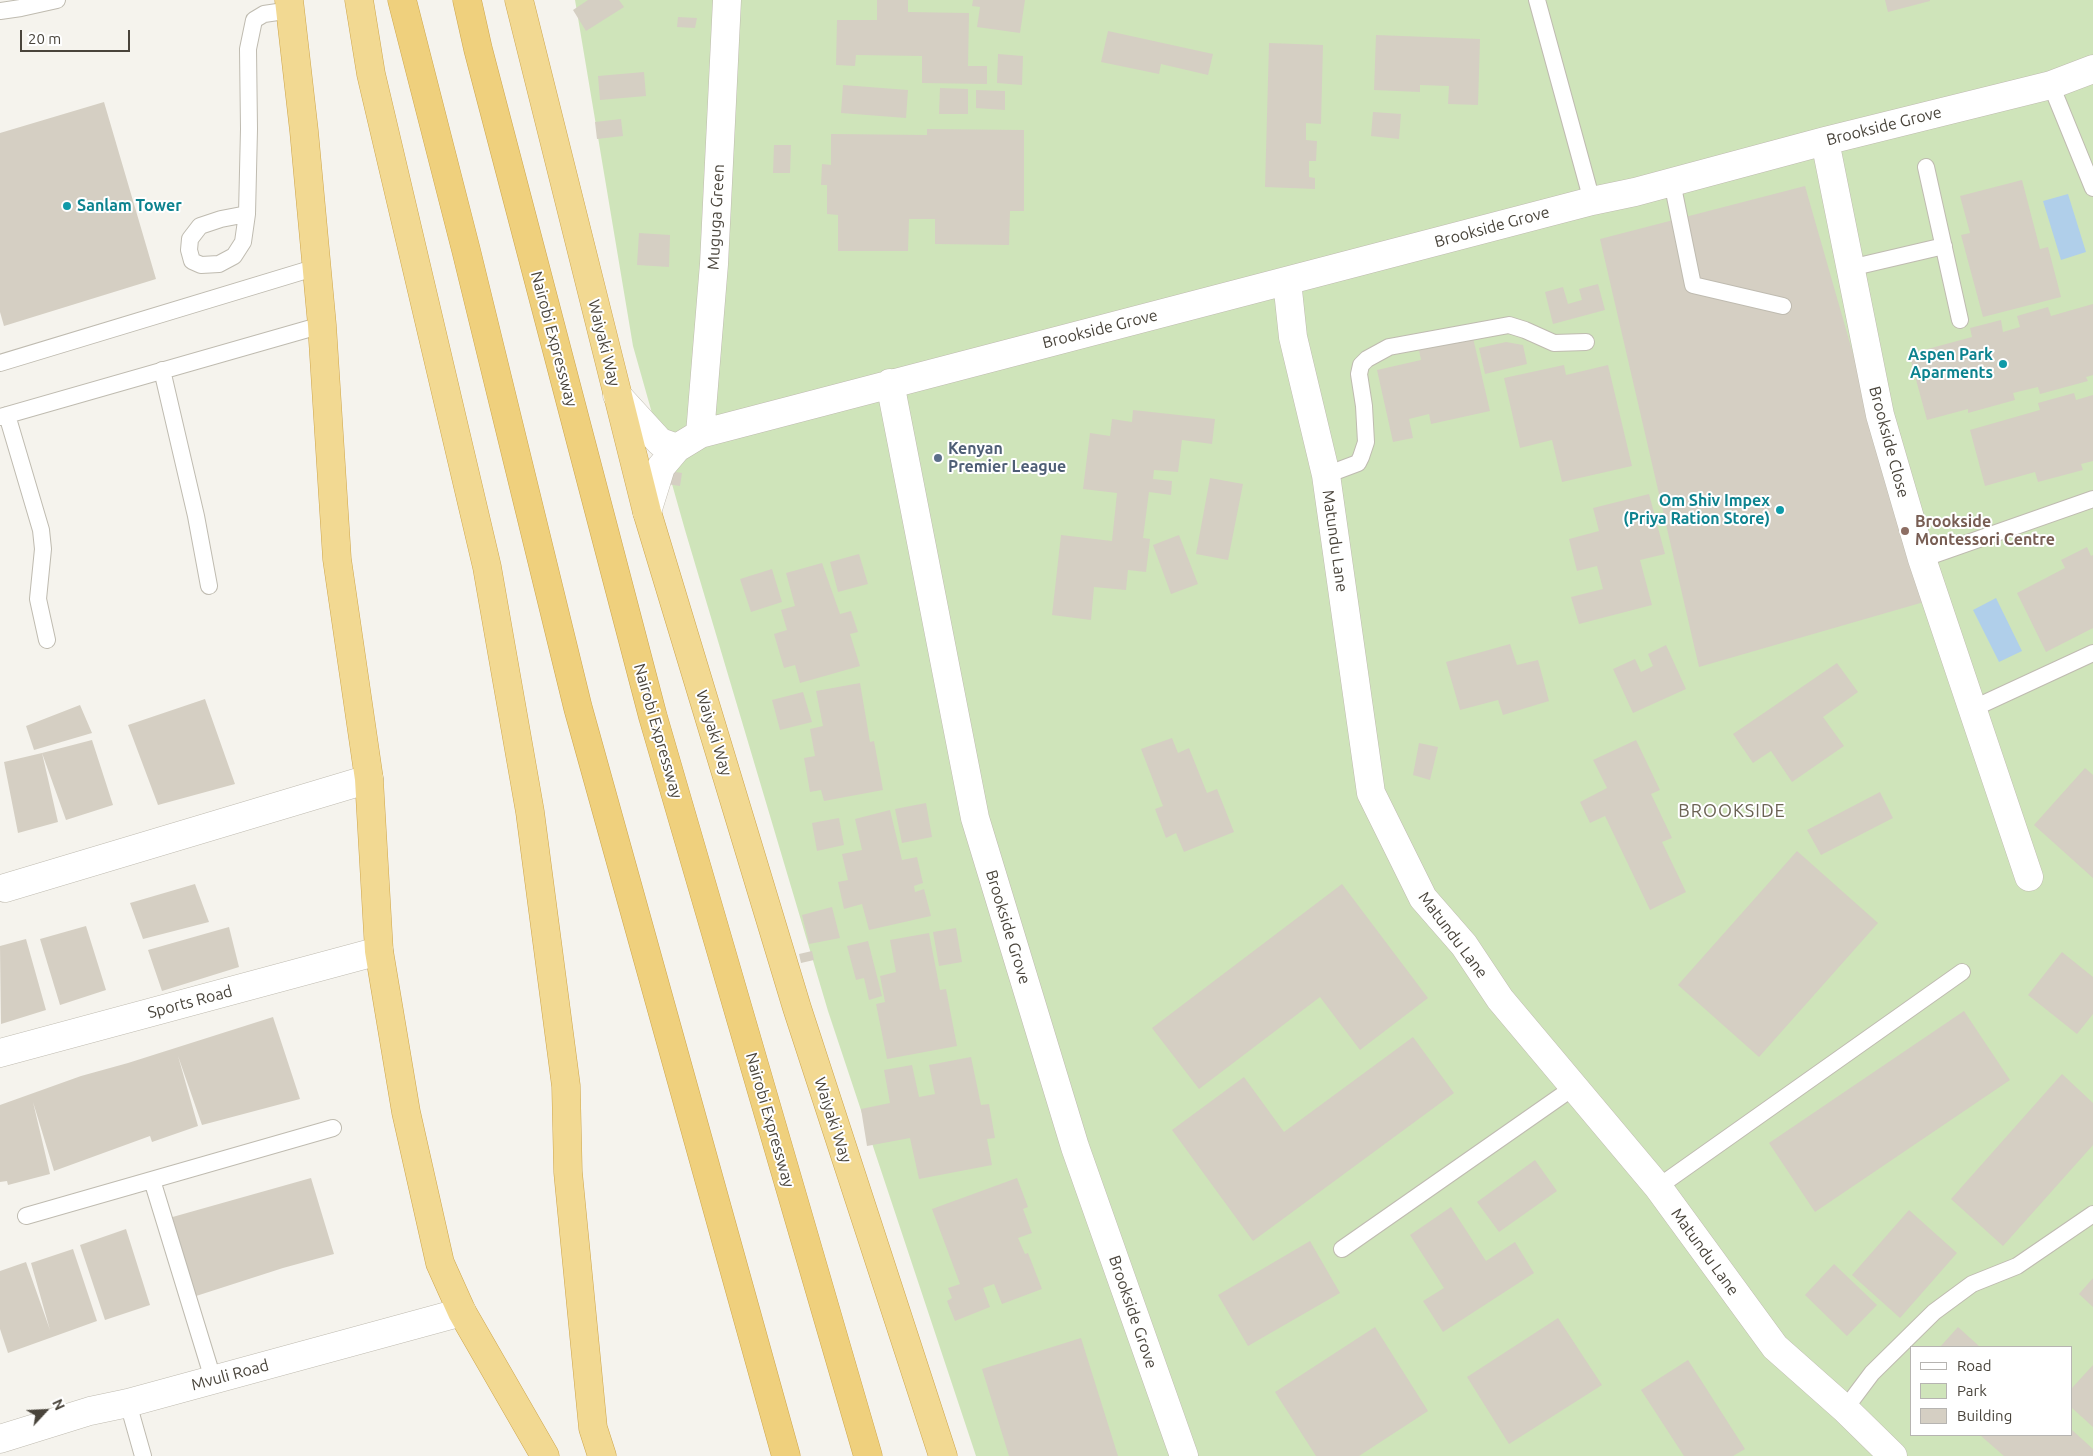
<!DOCTYPE html>
<html>
<head>
<meta charset="utf-8">
<style>
  body { margin:0 }
  #map { position:relative; width:2093px; height:1456px; overflow:hidden; background:#f5f3ed; font-family:Ubuntu,sans-serif }
  canvas { display:block }
  .legend { position:absolute; left:1910px; top:1346px; width:162px; height:90px; box-sizing:border-box; background:#fff; border:1px solid #b6b4b1; margin:0; padding:6px 9px; list-style:none; font-size:15px; color:#49443b }
  .legend li { display:flex; align-items:center; gap:10px; height:25px }
  .legend b { width:25px; border:1px solid #b6b4b1 }
  .north { position:absolute; left:20px; top:1386px; width:50px; height:50px; -webkit-text-stroke:4px #fff; paint-order:stroke; rotate:65deg; font-size:14px; font-weight:700; line-height:20px; text-align:center; color:#49443b }
  .north::after { content:''; display:block; margin:auto; width:18px; height:22px; background:#49443b; clip-path:polygon(50% 0,100% 100%,50% 72%,0 100%) }
  .scale { position:absolute; left:20px; top:30px; width:110px; height:22px; box-sizing:border-box; border:2px solid #49443b; border-top:0; padding-left:6px; font-size:15px; line-height:18px; white-space:nowrap; color:#49443b; -webkit-text-stroke:4px #fff; paint-order:stroke }
</style>
</head>
<body>
<div id="map">
<canvas width="2093" height="1456"></canvas>
<ul class="legend">
<li><b style="height:6px;background:#fff"></b>Road</li>
<li><b style="height:14px;background:#cfe4ba"></b>Park</li>
<li><b style="height:14px;background:#d5cfc3"></b>Building</li>
</ul>
<div class="north">N</div>
<div class="scale">20 m</div>
</div>
<script>
const ctx = document.querySelector('canvas').getContext('2d');
ctx.lineJoin = 'round';
function fill(path, color) { ctx.fillStyle = color; ctx.fill(path, 'evenodd'); }
const poly = rows => new Path2D(rows.map(r => 'M' + r).join(''));
function stroke(path, color, width, dash) { ctx.strokeStyle = color; ctx.lineWidth = width; ctx.lineCap = dash ? 'butt' : 'round'; ctx.setLineDash(dash || []); ctx.stroke(path); }
function label(font, color, halo, rows, align = 'center') {
  ctx.font = font + ' Ubuntu,sans-serif'; ctx.lineWidth = 4; ctx.setLineDash([]); ctx.textBaseline = 'middle'; ctx.strokeStyle = halo; ctx.fillStyle = color; for (const [text, x, y, turn = 0] of rows) {
    ctx.save(); ctx.translate(x, y); ctx.rotate((+turn || 0) * Math.PI / 180); ctx.textAlign = isNaN(turn) ? turn : align; if (halo) ctx.strokeText(text, 0, 0); ctx.fillText(text, 0, 0); ctx.restore();
  }
}
fill(poly([
  [575,0,2093,0,2093,1456,976,1456,828,1011,685,530,633,346],
  [1912,1347,2072,1347,2072,1435,1912,1435]
]), '#cfe4ba');
fill(poly([
  [2068,194,2086,252,2061,260,2043,201],
  [1996,598,2022,651,1999,662,1973,610]
]), '#b0cfea');
fill(poly([
  [588,0,619,0,624,7,586,31,573,10],
  [877,0,908,0,908,12,969,13,968,66,987,66,987,84,922,83,922,56,856,55,855,66,836,65,837,20,877,20],
  [973,0,1025,0,1020,33,977,27,980,7,972,6],
  [1885,0,1930,0,1930,1,1888,12],
  [678,17,697,18,695,28,677,27],
  [1108,31,1213,54,1208,75,1161,64,1159,74,1101,62],
  [1376,35,1480,39,1478,105,1448,104,1449,86,1420,85,1420,92,1374,90],
  [1269,43,1323,45,1321,124,1306,123,1306,140,1317,141,1316,161,1309,161,1309,177,1315,178,1315,189,1265,187],
  [998,54,1023,56,1022,85,997,83],
  [644,72,646,96,600,100,598,76],
  [843,85,908,90,906,118,841,113],
  [940,88,968,89,968,114,939,114],
  [976,90,1005,91,1005,110,976,108],
  [104,102,156,279,4,326,0,312,0,133],
  [1373,112,1401,114,1399,139,1371,136],
  [621,119,623,136,597,139,595,122],
  [927,129,1024,130,1024,211,1010,211,1009,245,935,244,935,219,909,219,908,251,838,251,838,215,827,214,827,185,821,185,822,164,831,165,831,134,927,135],
  [774,145,791,145,790,173,773,173],
  [2022,180,2040,249,2048,247,2061,297,1983,317,1961,235,1970,233,1960,196],
  [1805,186,1924,602,1699,667,1600,239],
  [639,233,670,235,669,267,637,265],
  [1598,284,1605,310,1553,324,1545,292,1563,287,1568,304,1582,300,1579,289],
  [2093,304,2093,375,2086,377,2088,381,2040,394,2038,387,2013,393,2015,400,1968,413,1968,409,1927,420,1909,354,1972,337,1970,328,2001,320,2003,332,2020,327,2017,316,2048,307,2051,316],
  [1473,338,1490,411,1431,424,1429,414,1409,419,1413,438,1393,442,1377,370,1421,360,1419,350],
  [1506,342,1523,345,1527,364,1485,374,1479,348],
  [1564,365,1566,375,1608,365,1632,466,1562,482,1552,440,1520,448,1504,378],
  [2074,393,2076,400,2093,395,2093,461,2081,464,2083,470,2038,482,2035,472,1985,486,1970,430,2040,410,2038,403],
  [1133,410,1215,419,1212,444,1182,440,1178,472,1154,470,1153,479,1172,481,1171,495,1149,492,1143,538,1150,539,1146,572,1128,570,1126,590,1094,587,1091,620,1052,615,1061,535,1112,541,1117,493,1083,489,1090,433,1110,436,1112,419,1132,422],
  [669,471,682,473,680,486,667,484],
  [1210,478,1243,484,1228,560,1196,554],
  [1649,494,1665,554,1640,560,1652,605,1579,624,1571,597,1603,589,1597,566,1577,571,1569,539,1599,531,1593,508],
  [1179,535,1198,584,1171,594,1153,545],
  [2087,547,2091,556,2093,555,2093,628,2046,652,2017,593,2065,568,2061,560],
  [859,554,868,584,838,592,830,562],
  [822,563,840,614,851,611,858,632,850,634,860,666,800,683,795,665,784,668,774,634,787,630,781,610,795,606,786,573],
  [772,569,782,602,751,612,740,579],
  [1510,644,1517,665,1538,660,1549,701,1503,715,1498,700,1460,710,1446,662],
  [1666,645,1686,689,1633,713,1613,669,1635,659,1641,672,1653,666,1648,654],
  [1837,663,1858,692,1823,717,1844,746,1792,782,1771,751,1753,763,1733,734],
  [860,683,870,742,874,741,883,790,824,801,821,790,810,792,804,758,815,756,810,729,823,726,816,691],
  [803,692,812,722,780,730,772,700],
  [205,699,235,784,158,805,128,725],
  [80,705,92,733,34,750,26,726],
  [1172,738,1178,753,1189,748,1207,793,1217,789,1234,832,1184,852,1176,833,1166,838,1155,809,1163,806,1141,749],
  [92,740,113,805,66,820,42,753],
  [1636,740,1660,790,1651,794,1672,838,1662,842,1686,892,1650,910,1605,816,1590,823,1580,802,1607,788,1593,760],
  [1419,743,1438,747,1430,780,1413,775],
  [42,753,58,822,18,833,4,762],
  [2085,768,2093,775,2093,878,2034,825],
  [1880,792,1893,818,1821,855,1807,830],
  [926,803,932,837,902,843,895,809],
  [890,810,902,860,917,857,923,883,914,886,915,892,924,889,931,916,869,930,862,904,844,909,838,882,848,880,842,854,862,850,855,819],
  [839,818,844,845,817,851,812,823],
  [1797,851,1878,923,1759,1057,1678,985],
  [195,884,209,922,143,939,130,903],
  [1342,884,1428,998,1360,1050,1320,997,1199,1089,1152,1028],
  [832,907,840,938,809,944,802,915],
  [86,926,106,990,60,1005,40,939],
  [229,927,239,967,162,991,148,950],
  [956,928,962,962,939,966,933,932],
  [929,933,940,990,946,989,957,1046,887,1059,876,1004,885,1002,880,976,896,972,890,940],
  [26,939,46,1010,1,1024,0,946],
  [868,941,882,996,869,1000,864,978,856,980,847,946],
  [812,951,814,960,801,963,799,954],
  [2062,952,2093,977,2093,1014,2077,1034,2028,995],
  [1964,1011,2010,1080,1815,1212,1769,1143],
  [273,1017,300,1099,202,1125,178,1056,198,1126,152,1142,150,1136,54,1171,33,1102,50,1174,8,1185,7,1181,0,1182,0,1105,81,1076,128,1063],
  [1413,1037,1454,1093,1253,1241,1172,1130,1244,1077,1284,1132],
  [971,1057,981,1105,989,1104,995,1138,987,1139,992,1165,919,1179,910,1138,867,1146,861,1109,890,1103,884,1070,912,1065,919,1097,935,1094,929,1065],
  [2062,1074,2093,1103,2093,1145,2003,1246,1951,1199],
  [1535,1160,1557,1191,1499,1232,1477,1202],
  [311,1178,334,1254,283,1268,193,1297,169,1218],
  [1017,1178,1028,1207,1023,1209,1032,1233,1018,1238,1025,1254,1028,1253,1042,1289,1002,1304,994,1284,983,1288,990,1307,955,1321,947,1301,952,1298,948,1288,960,1284,932,1209],
  [1451,1207,1486,1261,1515,1242,1534,1273,1443,1332,1423,1301,1444,1288,1410,1235],
  [1909,1210,1957,1253,1900,1318,1852,1275],
  [126,1229,150,1305,105,1320,80,1245],
  [1310,1241,1340,1293,1248,1346,1218,1295],
  [73,1249,97,1321,8,1353,0,1329,0,1271,26,1262,50,1330,31,1263],
  [1834,1264,1877,1305,1847,1336,1805,1295],
  [2093,1278,2093,1307,2079,1294],
  [1558,1318,1602,1385,1509,1444,1467,1377],
  [1375,1327,1428,1411,1359,1456,1316,1456,1275,1392],
  [1958,1327,1980,1347,1940,1347],
  [1081,1338,1118,1456,1009,1456,982,1369],
  [1688,1360,1745,1449,1733,1456,1684,1456,1641,1390],
  [2093,1365,2093,1427,2072,1408,2072,1388],
  [2072,1430,2093,1449,2093,1456,2004,1456,1980,1435,2072,1435]
]), '#d5cfc3');
const service = poly([
  [1537,0,1592,201],
  [0,11,21,8,57,0],
  [2051,85,2093,188],
  [1926,167,1960,320],
  [1672,182,1693,285,1783,306],
  [247,214,221,219,200,226,190,239,189,250,192,261,201,265,219,264,234,256,243,242,247,214,249,129,248,49,254,20,264,14,291,10],
  [1850,268,1944,246],
  [0,363,317,267],
  [162,370,196,516,209,586],
  [7,415,41,530,43,549,38,599,47,640],
  [0,417,322,325],
  [1326,475,1358,463,1361,457,1366,442,1364,406,1359,374,1361,365,1367,359,1389,347,1509,325,1525,330,1554,343,1586,342],
  [1922,559,2093,499],
  [1972,709,2093,653],
  [152,1180,213,1379],
  [1658,1187,1962,972],
  [26,1216,333,1128],
  [1342,1249,1574,1087],
  [128,1403,143,1456],
  [1845,1409,1872,1373,1934,1312,1972,1284,2017,1266,2093,1214]
]);
const minor = poly([
  [1825,141,1880,415,1922,559,2029,877],
  [1287,281,1293,337,1326,475,1371,793,1423,898,1464,945,1500,999,1658,1187,1775,1347,1845,1409,1893,1456],
  [890,383,975,818,1075,1147,1184,1456],
  [617,395,660,442,677,448],
  [700,434,714,264,727,0],
  [647,512,661,467,677,448,700,434,1592,201,1635,192,1825,141,2051,85,2093,69],
  [5,888,369,779],
  [0,1053,379,951],
  [0,1439,90,1411,128,1403,462,1312]
]);
const trunk = poly([
  [289,0,304,131,322,325,337,559,369,779,379,951,406,1112,440,1263,462,1312,545,1456],
  [359,0,371,74,487,567,530,812,566,1086,568,1172,593,1428,602,1456],
  [519,0,647,512,797,1008,943,1456]
]);
const motorway = poly([
  [402,0,466,250,578,708,786,1456],
  [467,0,478,49,653,717,868,1456]
]);
stroke(service, '#bfbbb0', 18);
stroke(minor, '#bfbbb0', 29);
stroke(trunk, '#cea64d', 29);
stroke(motorway, '#cea64d', 29);
stroke(service, '#fff', 16);
stroke(minor, '#fff', 28);
stroke(trunk, '#f2d992', 28);
stroke(motorway, '#efd07d', 28);
for (const [x, y, r, color] of [
  [67,206,5,"#0f9aa8"],
  [2003,364,5,"#0f9aa8"],
  [938,458,5,"#5c6f8a"],
  [1780,510,5,"#0f9aa8"],
  [1905,531,5,"#8d6e63"]
]) { const dot = new Path2D(); dot.arc(x, y, r, 0, 2 * Math.PI); ctx.fillStyle = color; ctx.fill(dot); stroke(dot, '#fff', 2); }
label('16px', '#49443b', '#fff', [
  ["Brookside Grove",1884,126,-14],
  ["Muguga Green",716,217,-87],
  ["Brookside Grove",1492,227,-15],
  ["Brookside Grove",1100,329,-14],
  ["Nairobi Expressway",554,339,75],
  ["Waiyaki Way",604,343,76],
  ["Brookside Close",1889,442,75],
  ["Matundu Lane",1335,541,82],
  ["Nairobi Expressway",658,731,74],
  ["Waiyaki Way",714,733,73],
  ["Brookside Grove",1008,927,73],
  ["Matundu Lane",1453,935,53],
  ["Sports Road",190,1002,-15],
  ["Nairobi Expressway",770,1120,74],
  ["Waiyaki Way",833,1120,72],
  ["Matundu Lane",1705,1252,54],
  ["Brookside Grove",1133,1312,71],
  ["Mvuli Road",230,1375,-15]
]);
label('bold 16px', '#0d838f', '#fff', [
  ["Sanlam Tower",77,206,"left"],
  ["Aspen Park",1993,355],
  ["Aparments",1993,373],
  ["Om Shiv Impex",1770,501],
  ["(Priya Ration Store)",1770,519]
], 'right');
label('bold 16px', '#4e5e75', '#fff', [
  ["Kenyan",948,449],
  ["Premier League",948,467]
], 'left');
label('bold 16px', '#785e54', '#fff', [
  ["Brookside",1915,522],
  ["Montessori Centre",1915,540]
], 'left');
ctx.letterSpacing = '1px';
label('18px', '#6a6253', '#fff', [
  ["BROOKSIDE",1732,811]
]);
ctx.letterSpacing = '0px';
</script>
</body>
</html>
